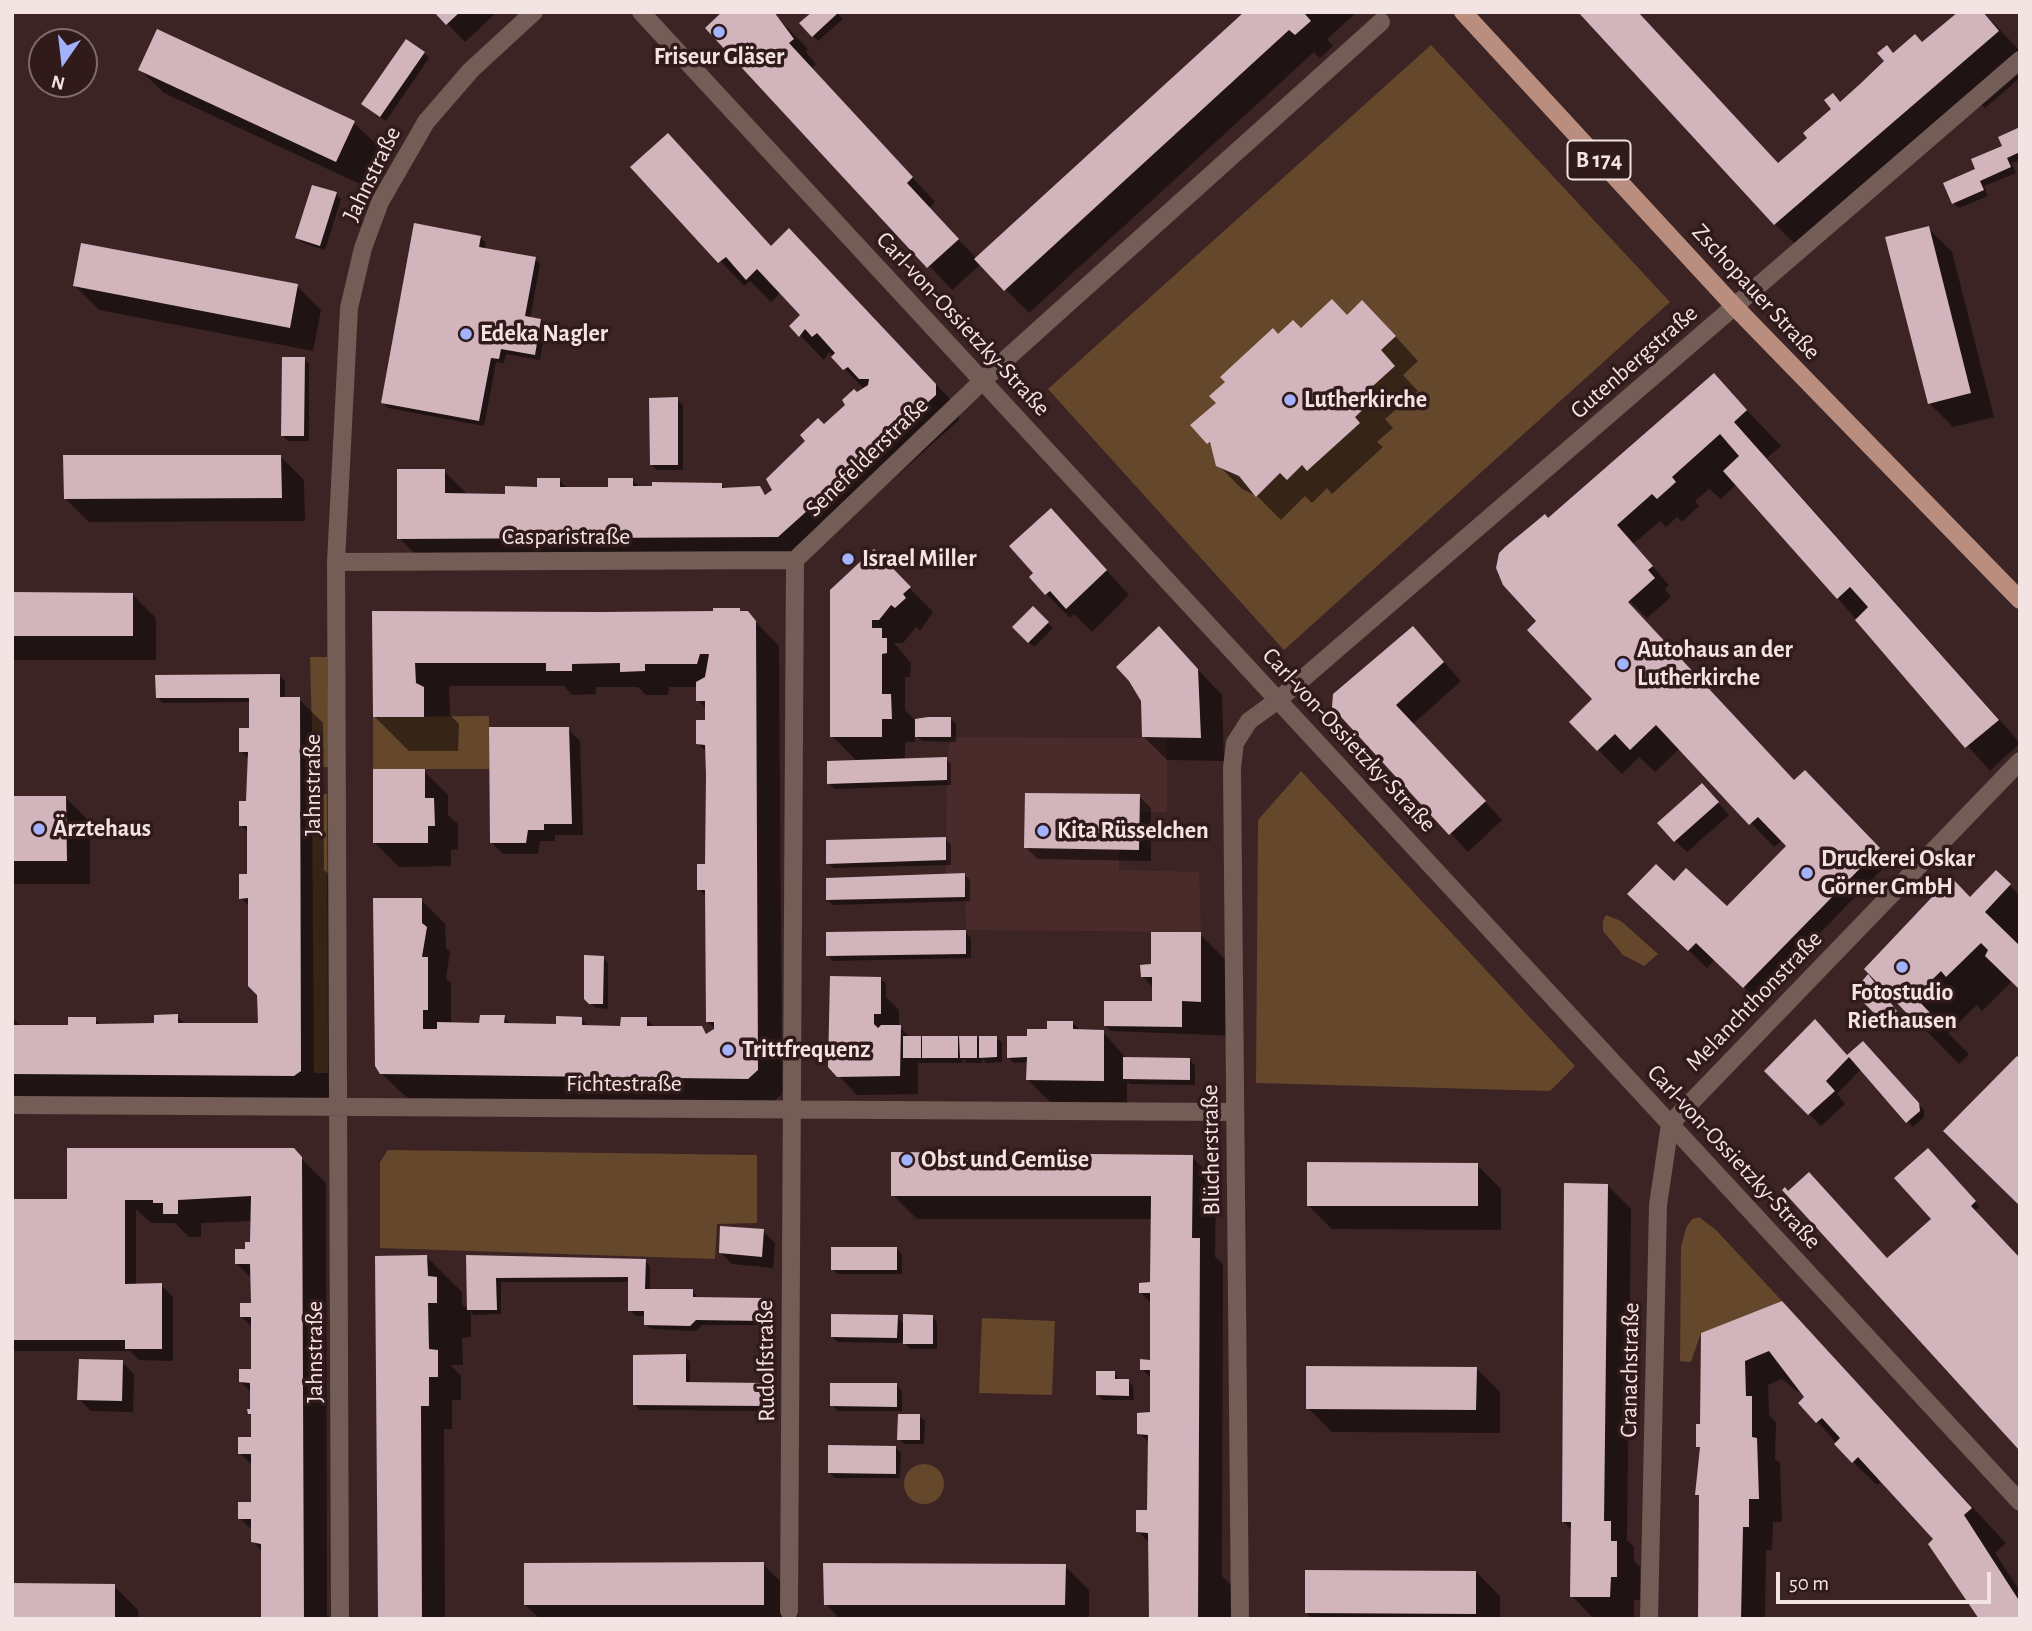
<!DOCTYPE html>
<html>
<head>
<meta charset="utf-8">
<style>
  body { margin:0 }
  #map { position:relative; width:2032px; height:1631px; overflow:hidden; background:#3c2424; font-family:"Alegreya Sans",sans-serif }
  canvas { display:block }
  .frame { position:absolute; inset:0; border:14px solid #f4e3e3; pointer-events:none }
  .north { position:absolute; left:28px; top:28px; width:70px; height:70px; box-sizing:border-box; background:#311a1a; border:2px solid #7f6a6a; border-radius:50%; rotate:194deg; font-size:19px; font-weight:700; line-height:28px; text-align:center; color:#f4e3e3 }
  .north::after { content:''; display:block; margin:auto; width:24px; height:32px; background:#a3b2fd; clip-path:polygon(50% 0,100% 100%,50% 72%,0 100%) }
  .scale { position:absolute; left:1776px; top:1572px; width:215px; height:32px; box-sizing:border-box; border:4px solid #f4e3e3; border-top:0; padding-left:9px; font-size:21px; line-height:24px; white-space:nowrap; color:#f4e3e3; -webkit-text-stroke:5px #311a1a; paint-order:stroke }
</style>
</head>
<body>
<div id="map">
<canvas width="2032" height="1631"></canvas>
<div class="frame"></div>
<div class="north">N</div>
<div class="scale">50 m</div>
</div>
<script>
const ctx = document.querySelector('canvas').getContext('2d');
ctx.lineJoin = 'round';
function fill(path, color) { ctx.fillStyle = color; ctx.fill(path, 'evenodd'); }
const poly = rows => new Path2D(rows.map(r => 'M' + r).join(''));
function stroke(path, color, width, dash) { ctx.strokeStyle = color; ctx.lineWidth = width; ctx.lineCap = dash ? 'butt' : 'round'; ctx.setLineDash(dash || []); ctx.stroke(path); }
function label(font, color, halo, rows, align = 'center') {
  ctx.font = font + ' "Alegreya Sans",sans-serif'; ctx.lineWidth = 7; ctx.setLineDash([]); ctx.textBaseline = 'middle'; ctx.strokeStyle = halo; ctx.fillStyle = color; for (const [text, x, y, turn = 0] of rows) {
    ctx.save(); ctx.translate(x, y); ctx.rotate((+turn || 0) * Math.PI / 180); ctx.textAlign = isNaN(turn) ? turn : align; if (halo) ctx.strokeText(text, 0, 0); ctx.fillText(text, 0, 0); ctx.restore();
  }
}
fill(poly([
  [951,737,1167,738,1167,812,1140,812,1139,850,1119,850,1119,870,1199,872,1201,932,966,930,965,873,946,873,947,757]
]), '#4a2b2b');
fill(poly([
  [1431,45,1670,302,1284,650,1048,389],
  [310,657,327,657,329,767,313,767],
  [489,716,489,769,373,769,373,717],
  [1301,771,1575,1066,1550,1091,1256,1083,1258,820],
  [312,794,327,794,328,1073,314,1073],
  [1606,915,1621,921,1658,954,1644,966,1623,955,1603,931,1603,921],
  [388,1150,757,1155,757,1223,717,1224,715,1259,380,1248,380,1162],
  [1699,1217,1716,1230,1782,1301,1701,1333,1691,1362,1680,1361,1681,1247,1686,1228,1692,1219],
  [982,1318,1055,1321,1052,1395,979,1393],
  '904 1484a20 20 0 1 1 40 0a20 20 0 1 1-40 0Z'
]), '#65472c');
fill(poly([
  [436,12,497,12,465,42],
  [772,12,808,49,806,52,816,64,812,68,935,202,929,208,977,259,1247,12,1356,13,1327,39,1333,46,1320,58,1314,52,1029,313,981,264,952,290,812,140],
  [836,12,843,19,818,41,802,24],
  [1983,12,2020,51,2020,78,1985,108,1974,97,1799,248,1775,224,1779,165,1809,138,1834,109,1894,55,1922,44],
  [424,53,429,58,386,121,369,109],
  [140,70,354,123,378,146,360,184,164,93],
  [2020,129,2020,160,2011,163,2016,173,1984,186,1988,196,1959,208,1953,203,1978,170],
  [633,167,772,247,813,254,949,398,959,410,959,420,803,560,423,562,399,538,444,471,468,495,507,495,559,480,567,488,610,489,632,480,641,488,721,484,726,489,759,488,768,496,824,426,864,389,829,352,824,360,791,326,803,315,781,292,771,302,750,281,744,286],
  [336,194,341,199,325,250,303,243,297,238],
  [1928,228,1952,252,1994,417,1953,427,1929,403],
  [480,237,486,243,484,249,535,258,540,264,530,319,541,320,546,326,540,360,506,354,504,363,496,362,484,426,388,408,383,402],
  [75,286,297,286,321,310,313,351,99,310],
  [1347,317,1386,326,1418,361,1403,375,1418,391,1385,419,1393,428,1377,442,1383,447,1332,494,1327,488,1312,503,1305,496,1281,520,1257,496,1242,489,1218,465,1213,447,1192,425,1218,403,1278,336],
  [304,359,309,364,309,441,288,441,283,436],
  [1713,375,1781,446,1767,458,2020,743,1990,771,1737,484,1721,499,1709,489,1695,501,1699,506,1682,522,1677,517,1666,527,1660,521,1633,544,1669,585,1665,589,1671,597,1647,618,1623,594,1621,597,1795,782,1848,818,1890,861,1756,999,1715,959,1707,968,1648,912,1674,883,1727,909,1788,846,1782,840,1774,847,1680,748,1655,772,1639,757,1622,774,1571,722,1595,699,1539,621,1548,520],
  [677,399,683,405,683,470,657,470,652,465],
  [280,456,304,480,305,521,89,522,65,498],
  [1074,535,1129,595,1092,632,1074,614,1070,618,1031,578],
  [874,552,933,612,920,631,916,627,903,643,894,643,911,663,910,677,905,677,905,710,916,721,950,719,956,724,956,742,922,741,915,734,915,742,905,742,905,760,946,759,951,764,951,785,835,789,829,783,857,761,832,736],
  [12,594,132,594,156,618,156,660,12,660],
  [1033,609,1053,628,1034,647,1014,627],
  [739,610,747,613,779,646,782,1094,772,1103,409,1098,404,1095,379,1071,421,900,445,924,446,948,450,952,446,978,451,983,451,1024,481,1025,504,1017,512,1025,557,1026,581,1019,589,1027,622,1027,647,1019,655,1028,701,1028,708,1035,716,1030,708,1022,707,898,699,889,707,866,707,752,698,743,707,722,707,709,698,700,698,687,669,687,668,695,646,695,638,687,596,687,596,694,572,695,564,686,449,686,450,715,459,724,458,751,409,751,374,716,374,613,602,614],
  [1413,628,1461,681,1413,724,1502,820,1468,852,1333,706],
  [1159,629,1222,695,1224,761,1167,760,1143,736],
  [279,675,285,681,285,699,299,699,323,723,324,870,335,880,336,1102,12,1097,12,1018,21,1026,70,1027,95,1019,102,1026,156,1024,177,1016,186,1025,259,1025,250,907,241,898,249,876,249,834,241,825,248,802,250,760,241,751,250,730,250,702,163,703,158,698],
  [568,729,580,741,583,835,555,835,555,841,540,841,538,854,503,854,491,842],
  [424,771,448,795,448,815,458,824,458,849,451,850,451,866,399,867,375,843],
  [12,793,18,798,66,798,90,822,90,884,12,884],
  [1139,796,1151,808,1151,861,1038,859,1026,848],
  [1713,797,1729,815,1687,852,1675,841],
  [945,839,951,844,951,865,834,868,828,863],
  [1997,873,2020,896,2020,946,2012,981,1982,1011,1977,1005,1948,1033,1969,1054,1959,1064,1866,969,1970,899],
  [964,875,970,880,970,901,833,905,827,900],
  [965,932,971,938,971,958,833,961,828,955],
  [1200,934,1235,969,1236,1036,1111,1031,1106,1026,1153,1003,1153,987,1142,976],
  [603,958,608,963,608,1009,596,1008,586,998],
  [881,979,886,984,886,997,899,1010,899,1027,911,1038,977,1037,981,1042,996,1037,1002,1043,1002,1062,986,1063,982,1058,982,1063,967,1063,963,1059,963,1063,918,1063,918,1094,857,1095,830,1067],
  [1873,982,1901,1017,1892,1028,1856,992],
  [1072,1022,1081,1031,1103,1032,1127,1059,1190,1060,1195,1066,1195,1085,1130,1084,1127,1081,1127,1105,1052,1104,1028,1080,1028,1062,1014,1063,1008,1057,1026,1037],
  [1863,1044,1924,1110,1924,1117,1913,1127,1861,1069,1837,1094,1845,1104,1821,1126,1767,1071,1848,1057],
  [293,1150,326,1183,327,1619,262,1619,262,1551,253,1541,253,1531,240,1518,253,1503,253,1466,240,1453,252,1439,252,1416,249,1413,251,1392,241,1382,253,1370,253,1328,241,1316,252,1304,252,1279,236,1263,252,1244,253,1221,201,1223,201,1237,189,1237,175,1223,151,1223,136,1209,136,1285,161,1285,173,1297,173,1361,139,1360,130,1351,12,1351,12,1201,69,1201],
  [1928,1150,1980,1207,1887,1260,1934,1219],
  [1192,1157,1216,1181,1215,1257,1223,1264,1222,1576,1233,1587,1233,1619,1150,1619,1149,1543,1138,1531,1149,1512,1150,1444,1139,1433,1151,1414,1151,1378,1142,1369,1151,1361,1152,1304,1141,1293,1152,1284,1152,1219,917,1219,893,1195],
  [1477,1165,1501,1189,1501,1230,1332,1229,1308,1205],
  [1607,1185,1631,1209,1627,1540,1634,1547,1634,1561,1640,1567,1640,1600,1634,1600,1634,1619,1594,1619,1572,1596,1573,1531,1563,1521],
  [763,1231,775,1243,773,1268,732,1264,720,1252],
  [897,1249,902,1254,902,1274,838,1274,832,1269],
  [427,1257,462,1292,462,1304,469,1311,468,1257,645,1261,650,1266,650,1290,693,1291,698,1299,763,1300,768,1305,768,1325,702,1325,696,1331,651,1329,645,1324,645,1316,636,1316,630,1310,630,1282,501,1282,501,1314,474,1315,471,1312,471,1337,462,1338,463,1365,451,1365,461,1376,461,1400,452,1400,452,1429,444,1429,445,1619,379,1619],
  [1782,1303,1913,1443,1877,1479,1879,1481,1915,1446,2006,1543,1995,1553,2020,1591,2020,1619,1936,1540,1882,1481,1877,1485,1853,1462,1817,1421,1806,1398,1782,1379,1768,1385,1769,1415,1776,1422,1775,1459,1780,1463,1782,1522,1773,1522,1772,1550,1766,1550,1765,1619,1700,1619,1701,1498,1697,1494,1702,1450,1698,1446,1702,1426],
  [897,1317,905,1325,932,1317,937,1322,937,1349,910,1349,902,1340,902,1343,838,1342,832,1337],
  [685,1356,690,1362,690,1384,763,1385,768,1390,768,1411,640,1410,635,1405],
  [122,1362,134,1374,133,1412,91,1411,79,1399],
  [1476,1368,1500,1392,1500,1433,1332,1432,1308,1408],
  [1114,1373,1120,1381,1128,1381,1133,1386,1134,1400,1103,1400,1097,1394],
  [896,1385,902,1391,902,1411,837,1411,832,1405],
  [919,1416,925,1421,924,1444,904,1444,899,1439],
  [895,1447,901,1453,900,1478,835,1478,829,1472],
  [763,1564,787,1588,787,1619,540,1619,525,1605],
  [1065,1566,1089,1590,1089,1619,840,1619,826,1604],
  [1476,1572,1500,1596,1500,1619,1313,1619,1307,1613],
  [114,1586,138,1610,138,1619,12,1619]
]), '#0007');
fill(poly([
  [434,12,460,12,446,25],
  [722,12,774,12,794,39,789,43,913,177,907,183,959,239,927,268,705,28],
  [812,12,839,12,812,37,799,23],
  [1244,12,1307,12,1305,14,1311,21,1295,35,1289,30,1004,291,974,259],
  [1578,12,1638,12,1778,163,1807,138,1803,133,1831,109,1824,100,1833,93,1840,102,1860,84,1884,61,1877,53,1887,45,1893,53,1915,34,1922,42,1958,12,1983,12,1999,31,1774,225],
  [157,29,355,121,336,162,138,70],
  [406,39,425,52,380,117,361,104],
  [2020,127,2020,152,2007,158,2011,167,1980,181,1984,190,1952,204,1943,183,1975,169,1971,159,2002,146,1998,137],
  [668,133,771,246,789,228,936,384,936,395,778,537,397,539,397,469,445,469,445,493,505,494,505,486,537,487,537,478,560,478,560,487,608,487,608,478,633,478,633,486,652,486,652,482,722,483,722,488,760,486,765,495,772,490,766,479,805,441,800,435,818,418,824,424,845,405,842,400,854,389,857,392,868,385,869,379,859,379,848,367,843,370,831,357,835,353,817,333,812,337,805,329,799,337,789,326,800,315,757,269,746,280,726,257,718,263,630,167],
  [312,185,337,192,320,246,295,238],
  [414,223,481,236,479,247,536,257,525,316,541,319,535,355,501,349,499,359,491,358,479,421,381,403],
  [1929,226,1971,393,1928,404,1885,237],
  [81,243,298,284,290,328,73,286],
  [1332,299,1347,315,1362,300,1396,336,1381,350,1395,366,1363,395,1370,403,1355,417,1360,423,1307,471,1302,465,1287,480,1280,473,1256,497,1239,476,1216,466,1210,442,1207,444,1190,425,1216,403,1209,396,1225,382,1220,377,1273,328,1278,334,1293,320,1301,328],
  [282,357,305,357,304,436,281,436],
  [1714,373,1747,410,1734,422,1999,720,1965,748,1855,620,1868,607,1850,587,1837,599,1723,471,1739,456,1720,434,1672,477,1676,482,1657,499,1652,494,1617,525,1653,566,1648,570,1655,578,1628,602,1794,780,1805,770,1880,848,1743,988,1696,943,1688,951,1627,894,1656,864,1674,881,1686,868,1727,906,1786,846,1758,817,1749,825,1656,725,1630,750,1615,734,1597,751,1569,722,1592,699,1527,630,1536,621,1503,585,1496,568,1499,553,1505,547,1545,514,1548,518],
  [678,397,678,465,650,465,649,398],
  [63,455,281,455,282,498,64,499],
  [1051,508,1107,570,1066,609,1050,591,1045,595,1029,577,1033,573,1009,546],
  [874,549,911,587,903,594,906,598,895,608,891,605,879,620,872,620,872,628,882,628,882,638,887,638,887,653,882,654,882,694,891,694,892,719,882,719,882,737,830,737,830,590],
  [12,592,133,593,133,636,12,636],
  [1033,606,1049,622,1028,643,1012,627],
  [713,608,740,608,740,611,748,611,756,621,758,1070,748,1079,380,1074,375,1066,373,898,422,898,422,923,427,927,422,957,428,957,428,1010,423,1010,423,1029,437,1029,437,1022,479,1023,480,1015,505,1015,504,1023,556,1024,556,1016,582,1017,582,1025,620,1026,621,1017,647,1017,647,1026,702,1026,706,1034,714,1029,714,1022,706,1022,705,890,697,890,697,864,705,864,706,775,705,745,696,744,696,720,705,720,705,701,696,701,696,682,705,677,709,654,700,654,697,664,645,664,645,671,620,672,620,663,572,664,572,671,546,671,546,663,415,663,416,683,424,687,424,717,373,717,372,611,601,612,713,611],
  [1159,626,1198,669,1201,738,1142,737,1141,701,1129,681,1116,667],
  [1413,626,1444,662,1396,705,1486,801,1449,835,1332,707,1333,694],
  [280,674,280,697,300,697,301,1071,294,1076,12,1074,12,1025,68,1025,68,1017,96,1017,96,1024,154,1023,154,1015,178,1014,178,1023,258,1023,257,995,248,986,248,898,239,899,239,874,247,874,247,826,239,826,239,801,246,801,248,752,239,752,239,728,249,728,249,698,156,698,155,675],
  [928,717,951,717,951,737,915,737,915,719],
  [489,727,569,727,572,824,544,824,544,830,528,830,526,843,490,843],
  [947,757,947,780,827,784,827,761],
  [373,769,425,769,425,798,434,798,435,826,428,826,428,843,373,843],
  [1702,783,1719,802,1674,842,1657,823],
  [1025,793,1140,794,1139,850,1024,848],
  [12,796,66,796,67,861,12,861],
  [946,837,946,860,826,864,826,840],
  [1996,870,2011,884,1985,912,2020,946,2020,990,1985,956,1988,950,1981,943,1946,977,1941,971,1915,997,1935,1018,1923,1030,1864,969,1951,877,1970,897],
  [965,873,965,897,826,900,826,878],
  [966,930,966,954,826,956,826,932],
  [1151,932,1201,932,1201,1002,1182,1001,1182,1027,1104,1026,1104,1001,1152,1001,1152,977,1141,977,1140,965,1151,964],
  [584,955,604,956,603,1004,589,1004,584,999],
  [1868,974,1897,1011,1885,1024,1853,992],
  [830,976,881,977,881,1014,874,1014,874,1024,878,1028,881,1025,901,1025,900,1076,837,1077,828,1067],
  [1815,1019,1847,1055,1863,1041,1919,1103,1920,1111,1906,1123,1849,1057,1826,1081,1835,1091,1808,1115,1764,1071],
  [1047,1021,1073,1021,1073,1029,1104,1030,1104,1081,1026,1080,1027,1057,1007,1058,1007,1036,1027,1036,1027,1029,1047,1029],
  [903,1036,921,1036,921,1058,903,1058],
  [922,1036,958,1036,958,1058,922,1058],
  [959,1036,977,1036,977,1058,960,1058],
  [979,1036,997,1036,997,1057,979,1058],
  [2017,1056,2020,1059,2020,1206,1943,1131],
  [1123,1057,1190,1058,1190,1080,1123,1079],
  [67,1148,294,1148,302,1157,304,1619,261,1619,261,1544,251,1542,251,1519,238,1519,238,1502,251,1502,251,1454,238,1454,238,1437,251,1437,251,1414,248,1414,247,1409,250,1409,250,1383,239,1382,239,1369,251,1369,251,1317,240,1317,240,1303,251,1303,250,1264,235,1264,235,1249,245,1249,245,1242,250,1242,251,1196,178,1200,178,1214,163,1214,163,1203,153,1203,153,1200,125,1200,125,1284,162,1283,162,1349,125,1349,125,1340,12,1340,12,1199,67,1199],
  [1928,1148,1976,1201,1971,1206,2020,1258,2020,1451,1782,1190,1785,1187,1788,1191,1809,1172,1887,1258,1931,1219,1894,1178],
  [891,1152,1193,1155,1192,1238,1200,1238,1198,1619,1149,1619,1148,1533,1136,1532,1136,1510,1147,1510,1148,1435,1137,1434,1137,1413,1150,1412,1150,1370,1140,1370,1140,1359,1150,1360,1150,1293,1139,1293,1139,1283,1150,1282,1151,1196,891,1196],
  [1307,1162,1478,1163,1478,1206,1307,1206],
  [1564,1183,1608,1184,1604,1521,1611,1521,1611,1541,1617,1541,1617,1577,1611,1577,1610,1597,1570,1597,1571,1522,1562,1522],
  [720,1226,764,1229,762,1257,719,1253],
  [831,1247,897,1247,897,1270,831,1270],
  [427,1255,428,1276,437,1277,437,1303,428,1303,429,1349,438,1350,438,1377,429,1377,429,1406,421,1406,422,1619,378,1619,375,1256],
  [466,1255,646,1259,645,1289,693,1289,693,1297,764,1298,764,1321,696,1320,690,1326,644,1325,644,1311,628,1311,628,1277,496,1278,497,1310,467,1310],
  [1782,1301,1972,1508,1964,1515,2020,1602,2020,1619,1979,1619,1928,1544,1933,1539,1858,1457,1852,1463,1834,1444,1840,1438,1822,1418,1816,1423,1798,1403,1804,1397,1769,1351,1745,1361,1746,1396,1752,1396,1752,1437,1757,1438,1759,1499,1749,1499,1749,1527,1743,1527,1741,1619,1698,1619,1699,1495,1695,1495,1700,1447,1696,1447,1696,1424,1700,1424,1701,1333],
  [831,1314,898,1315,897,1338,831,1337],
  [903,1314,933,1315,933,1344,903,1344],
  [686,1354,686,1382,763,1383,763,1406,633,1405,633,1355],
  [79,1359,123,1360,122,1401,77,1400],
  [1306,1366,1477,1367,1476,1410,1306,1409],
  [1096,1371,1115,1371,1115,1379,1129,1379,1129,1396,1096,1395],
  [830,1383,897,1383,897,1407,830,1406],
  [898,1414,920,1414,920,1440,897,1440],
  [828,1445,896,1446,896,1474,828,1473],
  [764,1562,764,1605,524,1605,524,1563],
  [823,1563,1066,1564,1065,1605,824,1605],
  [1305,1570,1476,1571,1476,1614,1305,1613],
  [12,1583,115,1584,115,1619,12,1619]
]), '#d2b4bd');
stroke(poly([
  [641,12,2020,1502],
  [336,562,795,560],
  [12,1105,1235,1112],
  [1670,1124,2020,761],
  [789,1611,795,560,996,368,1381,22],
  [340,1619,336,562,349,308,363,248,380,202,426,122,471,70,534,12],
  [1240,1619,1232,768,1235,743,1249,721,1278,700,2020,60],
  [1649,1619,1658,1205,1670,1124]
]), '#735d56', 18);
stroke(poly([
  [1463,12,1735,307,2020,600]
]), '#b98e7f', 18);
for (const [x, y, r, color] of [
  [719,32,7,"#a3b2fd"],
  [466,334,7,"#a3b2fd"],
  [1290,400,7,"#a3b2fd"],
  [848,559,7,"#a3b2fd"],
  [1623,664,7,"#a3b2fd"],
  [39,829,7,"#a3b2fd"],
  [1043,831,7,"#a3b2fd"],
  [1807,873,7,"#a3b2fd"],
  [1902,967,7,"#a3b2fd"],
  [728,1050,7,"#a3b2fd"],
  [907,1160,7,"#a3b2fd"]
]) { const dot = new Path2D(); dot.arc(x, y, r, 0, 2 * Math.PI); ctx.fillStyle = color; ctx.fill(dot); stroke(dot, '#311a1a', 2.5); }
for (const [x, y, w] of [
  [1599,160,63]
]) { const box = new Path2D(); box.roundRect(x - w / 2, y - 19.5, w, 39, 5); ctx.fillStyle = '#311a1a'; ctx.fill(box); stroke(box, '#f4e3e3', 2); }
label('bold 23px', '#f4e3e3', null, [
  ["B 174",1599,160]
]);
label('bold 24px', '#f4e3e3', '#311a1a', [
  ["Friseur Gläser",719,57,"center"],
  ["Edeka Nagler",480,334],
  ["Lutherkirche",1304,400],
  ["Israel Miller",862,559],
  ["Autohaus an der",1637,650],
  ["Lutherkirche",1637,678],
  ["Ärztehaus",53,829],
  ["Kita Rüsselchen",1057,831],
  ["Druckerei Oskar",1821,859],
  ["Görner GmbH",1821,887],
  ["Fotostudio",1902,993,"center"],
  ["Riethausen",1902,1021,"center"],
  ["Trittfrequenz",742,1050],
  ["Obst und Gemüse",921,1160]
], 'left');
label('24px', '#f4e3e3', '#311a1a', [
  ["Jahnstraße",372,174,-64],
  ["Zschopauer Straße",1756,292,47],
  ["Carl-von-Ossietzky-Straße",963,324,47],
  ["Gutenbergstraße",1634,362,-41],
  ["Senefelderstraße",867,457,-44],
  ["Casparistraße",566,537],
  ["Carl-von-Ossietzky-Straße",1349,740,47],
  ["Jahnstraße",313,785,-90],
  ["Melanchthonstraße",1754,1001,-46],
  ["Fichtestraße",624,1084],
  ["Blücherstraße",1211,1150,-91],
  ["Carl-von-Ossietzky-Straße",1734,1157,47],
  ["Jahnstraße",315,1352,-90],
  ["Rudolfstraße",766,1361,-91],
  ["Cranachstraße",1630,1370,-89]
]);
</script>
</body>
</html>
